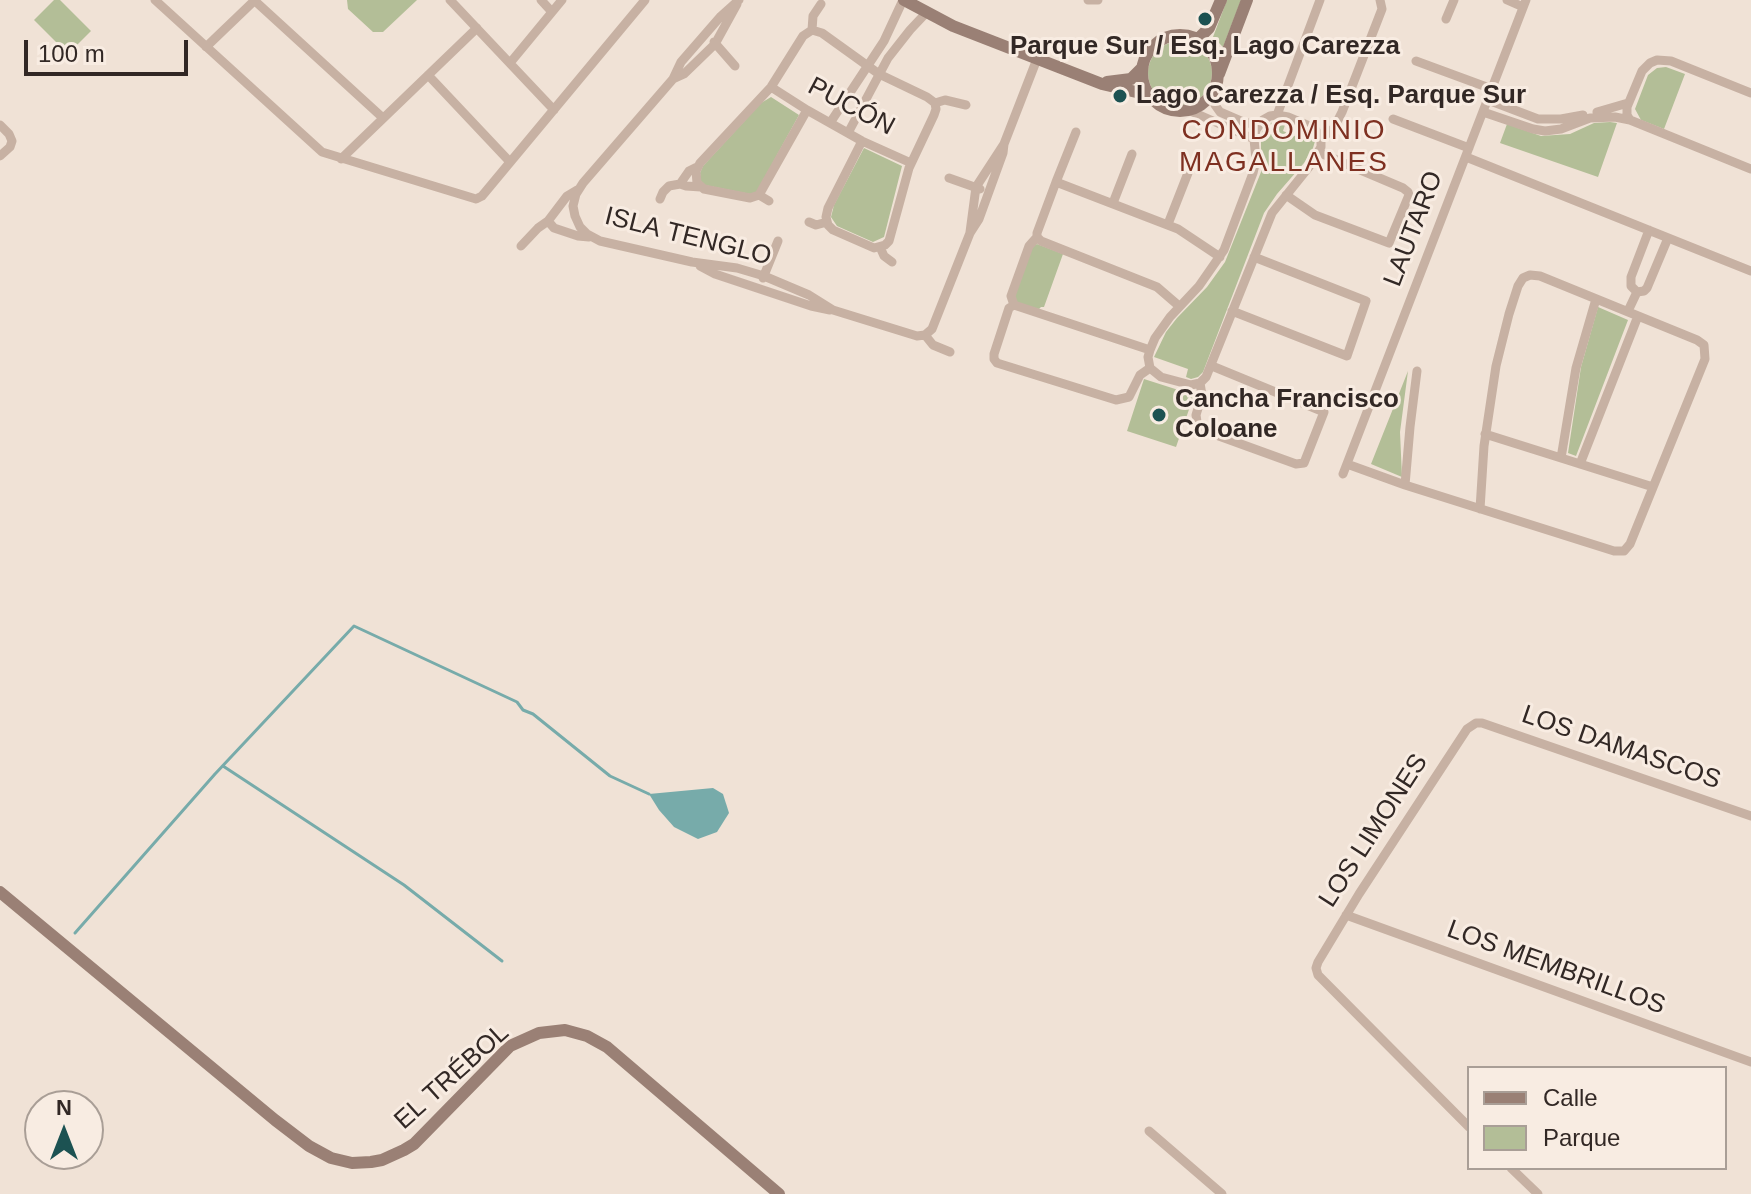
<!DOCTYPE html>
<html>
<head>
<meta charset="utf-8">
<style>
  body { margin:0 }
  #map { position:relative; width:1751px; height:1194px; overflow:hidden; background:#f0e2d6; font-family:Helvetica,sans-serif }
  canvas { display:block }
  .legend { position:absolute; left:1467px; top:1066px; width:260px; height:104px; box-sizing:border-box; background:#f8ece2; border:2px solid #a99e96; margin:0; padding:10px 14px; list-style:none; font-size:24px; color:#322825 }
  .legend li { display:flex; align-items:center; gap:16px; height:40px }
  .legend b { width:40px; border:2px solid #a99e96 }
  .north { position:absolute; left:24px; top:1090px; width:80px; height:80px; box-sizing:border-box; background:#f8ece2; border:2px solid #a99e96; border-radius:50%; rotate:0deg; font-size:22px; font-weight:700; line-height:32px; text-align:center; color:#322825 }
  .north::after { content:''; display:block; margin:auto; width:28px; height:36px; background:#1c5252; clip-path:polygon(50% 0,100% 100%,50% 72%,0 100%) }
  .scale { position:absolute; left:24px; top:40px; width:164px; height:36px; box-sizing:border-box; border:4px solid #322825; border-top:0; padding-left:10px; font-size:24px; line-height:28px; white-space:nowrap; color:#322825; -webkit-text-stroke:6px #f8ece2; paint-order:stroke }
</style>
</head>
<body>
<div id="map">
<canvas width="1751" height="1194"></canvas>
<ul class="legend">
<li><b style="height:10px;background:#9a8075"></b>Calle</li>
<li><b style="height:22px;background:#b3be97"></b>Parque</li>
</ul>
<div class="north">N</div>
<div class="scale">100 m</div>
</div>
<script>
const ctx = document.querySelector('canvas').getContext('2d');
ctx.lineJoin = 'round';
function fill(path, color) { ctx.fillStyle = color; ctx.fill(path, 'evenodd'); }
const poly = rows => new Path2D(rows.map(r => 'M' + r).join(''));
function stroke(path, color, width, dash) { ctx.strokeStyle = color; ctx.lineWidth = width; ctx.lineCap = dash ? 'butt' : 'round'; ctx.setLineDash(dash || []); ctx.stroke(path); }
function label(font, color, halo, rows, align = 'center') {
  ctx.font = font + ' Helvetica,sans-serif'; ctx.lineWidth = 6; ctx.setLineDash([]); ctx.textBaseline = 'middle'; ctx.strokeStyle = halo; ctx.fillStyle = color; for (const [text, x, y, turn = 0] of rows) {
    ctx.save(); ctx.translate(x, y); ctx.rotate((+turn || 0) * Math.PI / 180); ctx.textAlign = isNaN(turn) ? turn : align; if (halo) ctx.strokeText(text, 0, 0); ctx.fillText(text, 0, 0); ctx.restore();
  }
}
fill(poly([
  [54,0,60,0,91,31,68,54,34,20],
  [347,0,417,0,383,32,373,32,348,9],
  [1227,0,1241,0,1223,47,1213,37],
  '1148 73a32 32 0 1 1 64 0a32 32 0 1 1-64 0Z',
  [1666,67,1685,74,1664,129,1641,120,1635,109,1648,75,1657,68],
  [771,97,799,115,755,195,704,185,701,181,700,173,703,166,761,103],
  [1274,121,1286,122,1283,131,1304,140,1308,132,1313,135,1315,141,1313,148,1304,163,1277,194,1264,213,1203,372,1198,377,1191,379,1186,377,1188,369,1154,357,1166,332,1177,318,1207,287,1225,262,1261,172,1261,135,1264,128],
  [1610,122,1617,123,1598,177,1500,143,1507,124,1541,136,1570,134,1594,123],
  [864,148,902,166,884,237,873,242,837,226,831,217,834,205],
  [1037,244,1063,254,1044,307,1041,307,1039,309,1014,302,1013,295,1031,247],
  [1598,307,1628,320,1576,456,1568,453,1581,367],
  [1408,371,1400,432,1402,477,1371,464],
  [1144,379,1194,395,1176,447,1127,431]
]), '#b3be97');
fill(poly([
  [713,788,723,794,729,813,717,832,698,839,674,827,659,810,649,794]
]), '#77abaa');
stroke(poly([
  [223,766,404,885,502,961],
  [75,933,215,774,354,626,517,702,523,710,533,714,610,776,649,794]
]), '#77abaa', 3);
stroke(poly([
  [155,0,322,152,476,199,482,196,645,0],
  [450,0,554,110],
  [541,0,552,12],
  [739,0,721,16,681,62,673,79,583,183,576,194,573,206,575,216,580,227,587,234,600,241,692,262,737,268,764,276,809,295,833,310,917,336,925,335,932,329,970,233,979,219,1003,153,1004,144,1037,59],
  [1088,0,1098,0],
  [1507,0,1523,7],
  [255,1,383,118],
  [1446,19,1454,0],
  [812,30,822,33,879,74,927,97,935,103],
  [812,30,813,16,821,4],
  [714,42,735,66],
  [206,47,255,0],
  [1416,61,1492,89],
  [510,63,562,0],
  [428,75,510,162],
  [673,79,684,74,715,44,737,4],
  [771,87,807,110,862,141,911,163],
  [1211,94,1215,105,1220,112,1243,122,1258,125],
  [1488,100,1538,119,1561,119,1583,115],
  [935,103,945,100,966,105],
  [807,110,759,195,750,198,704,189,697,183,696,171,700,163,771,87,803,36,812,30],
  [1188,110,1254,139],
  [1483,112,1533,129,1545,131,1561,129,1590,118,1615,117,1630,120,1751,169],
  [1597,112,1628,103],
  [1277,115,1288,117,1314,128,1321,137,1321,147,1309,167,1272,213,1206,377,1200,383,1191,385,1161,377,1150,368,1148,357,1150,350,1155,338,1170,317,1199,286,1224,250,1253,173,1256,160,1254,139,1256,130,1263,120,1270,116,1277,115],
  [1277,115,1320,0],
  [1393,119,1469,148],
  [1630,120,1627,115,1627,107,1642,71,1650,63,1657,60,1671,61,1751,93],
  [830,123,884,41,903,0],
  [0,125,9,134,12,141,10,147,0,156],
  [848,133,888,58,910,30,926,13],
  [1321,139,1334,128,1342,112,1382,9,1380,0],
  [862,141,828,208,826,217,828,225,833,230,874,248,885,245,889,241,909,168,934,115,936,109,935,103],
  [1466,157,1751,271],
  [341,159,477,28],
  [949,178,980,189],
  [1056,182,1178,229,1220,257],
  [680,184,689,171,697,167],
  [577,190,567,196,548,221,554,228,578,236,589,237],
  [759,195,769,201],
  [1286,195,1315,215,1389,243,1409,195,1408,192,1403,188,1318,152],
  [660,199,663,192,669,186,680,184,686,186,701,187],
  [1113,203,1132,154],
  [809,222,816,225,827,222],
  [1168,224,1188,173],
  [970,232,976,187,1004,144],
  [1037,237,1041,241,1157,287,1179,306],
  [1037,237,1037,233,1056,182,1076,132],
  [521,246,538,228,548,221],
  [880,247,884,256,892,262],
  [700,266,715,274,811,306,830,310],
  [763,278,778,241],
  [1637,292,1631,286,1631,277,1649,230],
  [1014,305,1009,308,994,354,994,359,997,363,1116,400,1129,397,1140,375,1150,368],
  [1014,305,1150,350],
  [1014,305,1011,296,1029,246,1037,237],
  [1232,311,1347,356,1366,301,1254,257],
  [1628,311,1637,292,1644,291,1647,288,1668,238],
  [925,335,933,345,950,352],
  [1200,383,1202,395,1196,415,1197,422,1205,431,1296,464,1304,463,1324,412,1212,366],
  [1485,434,1653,487],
  [1561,458,1576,368,1596,299],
  [1347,464,1405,485,1614,551,1624,551,1630,544,1705,359,1704,345,1697,340,1540,276,1530,275,1523,278,1518,286,1509,314,1496,366,1484,446,1480,509],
  [1580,464,1638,316],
  [1343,474,1526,0],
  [1405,485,1410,427,1417,371],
  [1346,915,1751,1062],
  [1469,1127,1318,975,1316,968,1318,962,1359,894,1467,729,1476,723,1482,723,1751,816],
  [1149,1131,1222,1194],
  [1511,1168,1538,1194]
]), '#c7b1a3', 9);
stroke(poly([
  [904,0,953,26,1102,84,1149,95],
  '1142 73a38 38 0 1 1 76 0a38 38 0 1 1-76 0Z',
  [1197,40,1209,28,1221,0],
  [1219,74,1247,0],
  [1107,82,1131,79,1142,68],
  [0,892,275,1120,309,1146,331,1158,352,1163,371,1162,382,1160,404,1150,414,1144,510,1046,539,1033,565,1030,587,1036,607,1047,779,1194]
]), '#9a8075', 12);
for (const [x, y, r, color] of [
  [1205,19,8,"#1c5252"],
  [1120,96,8,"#1c5252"],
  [1159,415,8,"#1c5252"]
]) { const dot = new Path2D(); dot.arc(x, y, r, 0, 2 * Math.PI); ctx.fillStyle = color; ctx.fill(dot); stroke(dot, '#f8ece2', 3); }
label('bold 26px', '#322825', '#f8ece2', [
  ["Parque Sur / Esq. Lago Carezza",1205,47,"center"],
  ["Lago Carezza / Esq. Parque Sur",1136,96],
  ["Cancha Francisco",1175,400],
  ["Coloane",1175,430]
], 'left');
label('26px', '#322825', '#f8ece2', [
  ["PUCÓN",851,107,28],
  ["LAUTARO",1414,229,-69],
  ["ISLA TENGLO",688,237,14],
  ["LOS DAMASCOS",1621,748,19],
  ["LOS LIMONES",1374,831,-57],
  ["LOS MEMBRILLOS",1556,968,20],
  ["EL TRÉBOL",452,1077,-42]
]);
ctx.letterSpacing = '2px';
label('28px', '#7e3021', '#f8ece2', [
  ["CONDOMINIO",1284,131],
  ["MAGALLANES",1284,163]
]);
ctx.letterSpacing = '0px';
</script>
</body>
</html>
